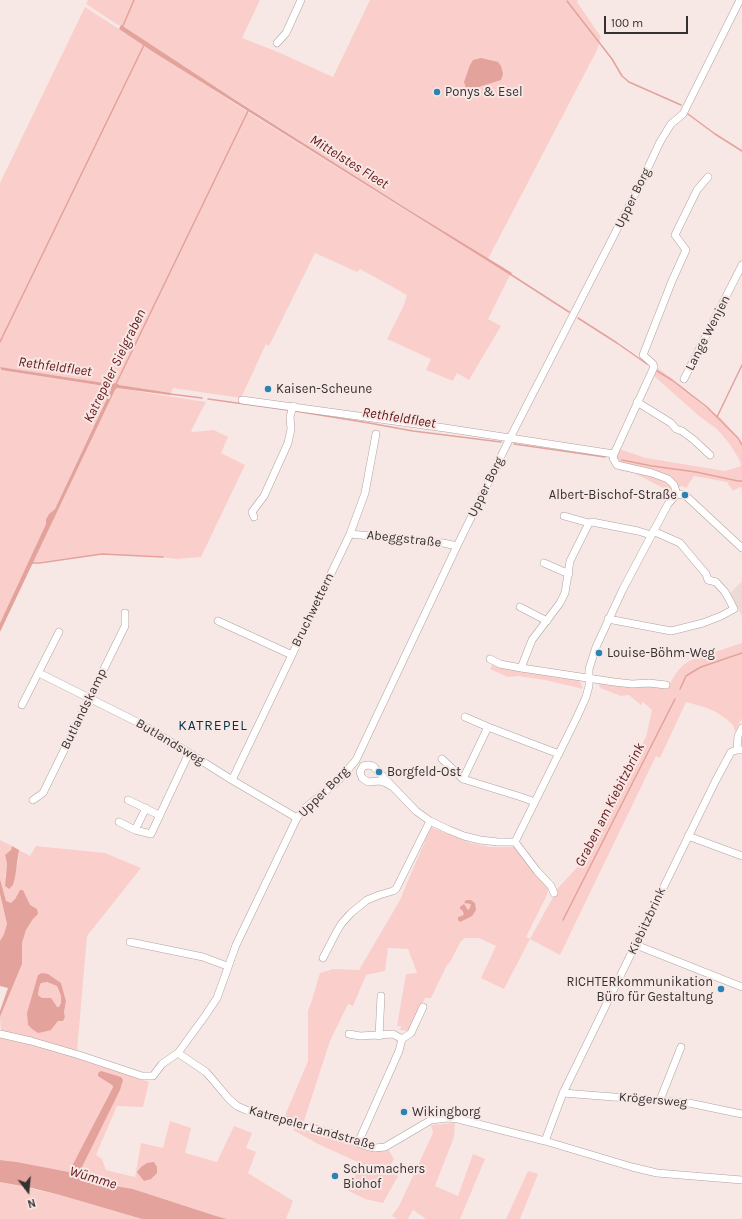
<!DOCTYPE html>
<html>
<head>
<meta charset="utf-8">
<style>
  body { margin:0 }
  #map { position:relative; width:742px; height:1219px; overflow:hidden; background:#f7e8e6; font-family:Karla,sans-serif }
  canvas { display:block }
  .north { position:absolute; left:8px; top:1171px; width:40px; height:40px; -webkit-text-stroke:3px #f7e8e6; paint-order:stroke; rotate:164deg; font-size:11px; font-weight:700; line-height:16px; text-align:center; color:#363130 }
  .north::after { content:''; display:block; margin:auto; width:14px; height:18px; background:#363130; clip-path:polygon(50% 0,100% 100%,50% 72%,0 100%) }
  .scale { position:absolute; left:604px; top:16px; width:84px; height:18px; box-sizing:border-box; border:2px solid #363130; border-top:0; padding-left:5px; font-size:12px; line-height:14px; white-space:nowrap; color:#363130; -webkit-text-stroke:3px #f7e8e6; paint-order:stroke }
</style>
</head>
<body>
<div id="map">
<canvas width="742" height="1219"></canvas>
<div class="north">N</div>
<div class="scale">100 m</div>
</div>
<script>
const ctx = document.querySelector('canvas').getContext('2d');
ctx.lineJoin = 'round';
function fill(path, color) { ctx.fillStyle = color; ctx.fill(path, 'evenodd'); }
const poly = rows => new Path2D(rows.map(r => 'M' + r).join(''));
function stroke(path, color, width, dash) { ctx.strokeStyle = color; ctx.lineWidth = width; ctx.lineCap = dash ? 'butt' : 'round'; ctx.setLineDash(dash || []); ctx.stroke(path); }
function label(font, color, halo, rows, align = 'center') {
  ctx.font = font + ' Karla,sans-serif'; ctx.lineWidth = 4; ctx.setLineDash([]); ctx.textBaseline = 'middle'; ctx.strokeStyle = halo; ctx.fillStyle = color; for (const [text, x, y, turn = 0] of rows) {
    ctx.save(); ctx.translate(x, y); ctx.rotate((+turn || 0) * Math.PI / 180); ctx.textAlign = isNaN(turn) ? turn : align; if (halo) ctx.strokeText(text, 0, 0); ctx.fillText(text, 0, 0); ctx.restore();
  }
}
fill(poly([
  [742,581,742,616,729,594]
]), '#efd9d6');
fill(poly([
  [88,0,260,0,242,38,278,52,333,77,370,0,578,0,577,2,601,37,597,50,488,259,409,210,112,21,86,4],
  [85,7,235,104,510,275,488,319,501,326,469,380,457,373,453,381,426,370,431,359,387,339,404,305,407,295,360,269,357,272,315,253,269,346,266,344,241,398,173,388,171,393,118,385,115,383,111,384,0,367,0,183],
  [658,368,685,389,700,403,721,418,742,442,742,488,740,487,733,491,727,482,694,476,686,488,682,486,678,487,620,463,616,456,619,449,646,458,725,471,741,466,739,459,729,443,717,429,699,416,654,376],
  [0,370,111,387,111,390,55,509,49,514,46,518,46,524,0,623],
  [117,388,206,402,191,431,193,432,214,430,228,437,221,453,245,465,201,557,176,559,153,556,103,554,35,562,32,564,115,390],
  [622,469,652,476,668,483,673,488,669,491,634,473,620,470],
  [742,643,742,718,735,732,733,725,725,718,716,712,704,707,686,702,660,758,656,756,560,955,530,939,504,989,481,978,496,946,479,938,465,938,461,941,450,962,447,965,431,998,425,998,410,1031,400,1030,401,1026,397,1026,406,974,417,973,408,949,388,948,385,971,366,975,353,1006,348,1004,330,1041,303,1124,284,1118,308,1061,308,1011,312,1000,320,973,333,969,359,970,400,900,407,883,431,827,471,843,491,847,516,847,548,887,547,895,526,937,530,939,558,888,583,861,646,737,652,710,643,702,641,705,629,695,621,696,600,688,598,681,668,687,676,673,683,665,691,660],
  [494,662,579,678,583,689,545,680,518,676,508,677,490,669],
  [0,840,12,846,11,850,5,856,7,864,5,879,18,864,19,850,30,856,36,846,105,853,141,868,87,936,77,1051,1,1033,0,1017,22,964,22,943,26,930,33,919,26,897,20,891,15,899,11,904,6,901,0,879],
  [42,973,61,983,66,1001,64,1012,65,1017,58,1021,51,1030,35,987],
  [0,894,7,924,4,934,0,941],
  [47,982,57,986,61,996,61,1003,60,1007,57,1007,42,998,38,995,39,988,41,983],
  [0,1037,42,1047,120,1072,149,1082,143,1107,117,1106,96,1155,102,1159,106,1170,135,1177,141,1143,163,1148,170,1121,191,1128,185,1153,217,1162,234,1126,252,1133,246,1148,256,1152,248,1173,293,1201,286,1219,227,1219,216,1216,133,1189,103,1184,79,1175,80,1171,93,1143,118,1076,71,1170,60,1195,142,1219,0,1219,0,1182,60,1195,69,1172,17,1162,0,1160],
  [455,1123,454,1137,435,1186,458,1196,473,1154,485,1159,460,1219,426,1219,413,1210,408,1219,397,1219,392,1216,399,1206,433,1133,431,1125],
  [295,1127,355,1145,388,1149,394,1159,388,1170,398,1176,383,1203,365,1199,347,1190,362,1164,318,1144,293,1130],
  [528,1171,538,1174,520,1219,506,1219]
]), '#facfcb');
fill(poly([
  [121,25,237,101,409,210,512,273,510,275,355,178,155,53,119,29],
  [481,58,498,62,501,66,503,74,501,80,469,90,466,88,464,82,470,65,473,60],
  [0,367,111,384,115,383,118,384,119,385,171,393,170,395,117,388,115,390,0,632,0,623,46,524,46,519,49,514,55,509,111,390,111,387,1,370],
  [12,846,19,850,15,877,13,885,9,889,5,886,7,864,5,855,11,850],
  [0,879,6,901,11,903,15,899,20,890,23,890,30,905,37,909,38,914,33,919,26,930,22,943,22,964,0,1017,0,1011,8,988,0,986,0,941,4,934,7,924,0,894],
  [466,900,471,900,475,903,476,910,472,916,460,922,458,920,458,917,462,916,464,914,462,910,460,909,460,907,464,904,468,910,470,908,471,904,464,903],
  [42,973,48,974,61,983,66,1001,64,1012,65,1017,63,1021,58,1021,51,1030,43,1032,38,1033,32,1029,28,1025,27,1013,38,975],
  [47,982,57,986,61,996,61,1003,59,1007,57,1007,51,998,42,998,38,995,39,988,41,983],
  [101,1071,121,1077,123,1080,120,1090,80,1171,79,1175,103,1184,133,1189,216,1216,227,1219,142,1219,60,1195,32,1188,0,1182,0,1160,17,1162,69,1172,113,1087,112,1085,98,1076,98,1073],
  [154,1162,157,1167,157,1173,151,1179,144,1181,137,1172,141,1167,147,1163]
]), '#e3a29b');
stroke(poly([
  [567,1,612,59,622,76,629,82,681,105],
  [122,28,134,0],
  [688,114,715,134,742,151],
  [510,274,569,312],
  [578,318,617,343,647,364],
  [0,342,144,45],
  [657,371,672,380,707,407,738,438,742,445],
  [116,384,248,111],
  [170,394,202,398],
  [208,399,288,410],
  [295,411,369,423,413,431,501,442],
  [717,417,742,365],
  [514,444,605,457],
  [622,460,652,466,696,472,738,481,742,481],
  [32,563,39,563,102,554,163,557],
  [680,689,686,676,694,671,701,667,742,653],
  [563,920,675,699]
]), '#e3a29b', 1.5);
const minor = poly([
  [277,43,286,33,301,0],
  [684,379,742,265],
  [242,400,445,428,614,454,613,458,617,465,652,473,668,479,674,485,677,494],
  [637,402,671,423,676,429,682,431,694,440,710,455],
  [614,454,654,367,653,364,643,355,672,281,686,250,675,235,697,190,708,177],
  [564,516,589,523],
  [254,517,252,512,264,496,288,443,291,429,290,417,293,406],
  [350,534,443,543,457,546],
  [651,535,638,531,592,522,589,523,570,561,565,593,560,603,532,640,521,668,528,669,614,682,632,684,649,683,666,685],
  [544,563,569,574],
  [520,607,547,621],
  [608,619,671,631,703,623,721,616,734,609,730,601,725,592,716,582,708,580,706,574,680,543,653,531],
  [218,621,292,655],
  [490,659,500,664,521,668],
  [39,673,141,724,186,751,232,780,297,818],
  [22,705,59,632],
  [465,717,488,727],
  [737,750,738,736,742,728],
  [442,759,463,779],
  [232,780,350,534,365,493,376,434],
  [391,786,386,783,379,781,368,782,362,778,360,772,363,766,368,765,373,766,416,811,430,821,449,830,464,836,480,840,498,842,515,842,577,717,586,697,589,686,589,669,596,647,623,589,668,504,677,494,685,495,742,548],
  [33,800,43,793,125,626,125,613],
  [128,800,159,815],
  [535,802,521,797,463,779,488,727,559,754],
  [119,822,135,830,151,834,189,753],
  [135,830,146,808],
  [688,836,742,856],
  [515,842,537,871,551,886,554,893],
  [130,942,203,957,227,966],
  [636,945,742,987],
  [323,958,337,931,342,923,351,913,367,900,379,895,393,891,396,889,430,821],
  [0,1034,31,1041,79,1055,142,1076,153,1076,162,1064,178,1053,205,1016,217,998,236,945,297,818,305,808,339,780,356,760,457,546,510,438,609,245,645,174,660,142,671,124,683,114,740,0],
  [349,1034,360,1036,393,1034,402,1039],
  [379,1036,381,996],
  [178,1053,206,1072,213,1080,229,1099,237,1106,246,1110,337,1135,366,1146,375,1148,385,1147,431,1120,447,1118,458,1119,545,1141,632,1167,657,1173,742,1180],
  [563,1093,689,1103,742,1114],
  [660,1100,681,1047],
  [545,1141,563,1093,715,782,731,752,737,750,742,750],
  [358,1143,399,1051,402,1039,411,1033,423,1007]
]);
stroke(minor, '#afa1a0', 8);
stroke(minor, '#fff', 7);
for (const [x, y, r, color] of [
  [437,92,4,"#2a84b2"],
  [268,389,4,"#2a84b2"],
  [685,495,4,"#2a84b2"],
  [599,653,4,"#2a84b2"],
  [379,772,4,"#2a84b2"],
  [721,989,4,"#2a84b2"],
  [404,1112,4,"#2a84b2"],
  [335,1176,4,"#2a84b2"]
]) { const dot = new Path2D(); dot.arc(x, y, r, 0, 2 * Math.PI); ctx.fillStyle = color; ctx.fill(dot); stroke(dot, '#f7e8e6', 1.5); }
label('13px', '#363130', '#f7e8e6', [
  ["Ponys & Esel",445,92],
  ["Kaisen-Scheune",276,389],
  ["Albert-Bischof-Straße",677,495,"right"],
  ["Louise-Böhm-Weg",607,653],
  ["Borgfeld-Ost",387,772],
  ["RICHTERkommunikation",713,982,"right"],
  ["Büro für Gestaltung",713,997,"right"],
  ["Wikingborg",412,1112],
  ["Schumachers",343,1169],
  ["Biohof",343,1184]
], 'left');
label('13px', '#363130', '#f7e8e6', [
  ["Upper Borg",633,198,-64],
  ["Lange Wenjen",708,333,-63],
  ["Upper Borg",486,487,-64],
  ["Abeggstraße",404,539,6],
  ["Bruchwettern",313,610,-64],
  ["Butlandskamp",84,709,-64],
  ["Butlandsweg",170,742,31],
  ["Upper Borg",324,792,-45],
  ["Kiebitzbrink",647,921,-65],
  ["Krögersweg",653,1100,5],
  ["Katrepeler Landstraße",312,1128,16]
]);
label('italic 14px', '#621516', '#f7e8e6', [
  ["Mittelstes Fleet",349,162,32],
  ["Katrepeler Sielgraben",115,366,-64],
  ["Rethfeldfleet",55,367,8],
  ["Rethfeldfleet",399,418,9],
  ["Graben am Kiebitzbrink",610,805,-63],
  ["Wümme",93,1178,17]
]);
ctx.letterSpacing = '1px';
label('14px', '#053248', '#f7e8e6', [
  ["KATREPEL",213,726]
]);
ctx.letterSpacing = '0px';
</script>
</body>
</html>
